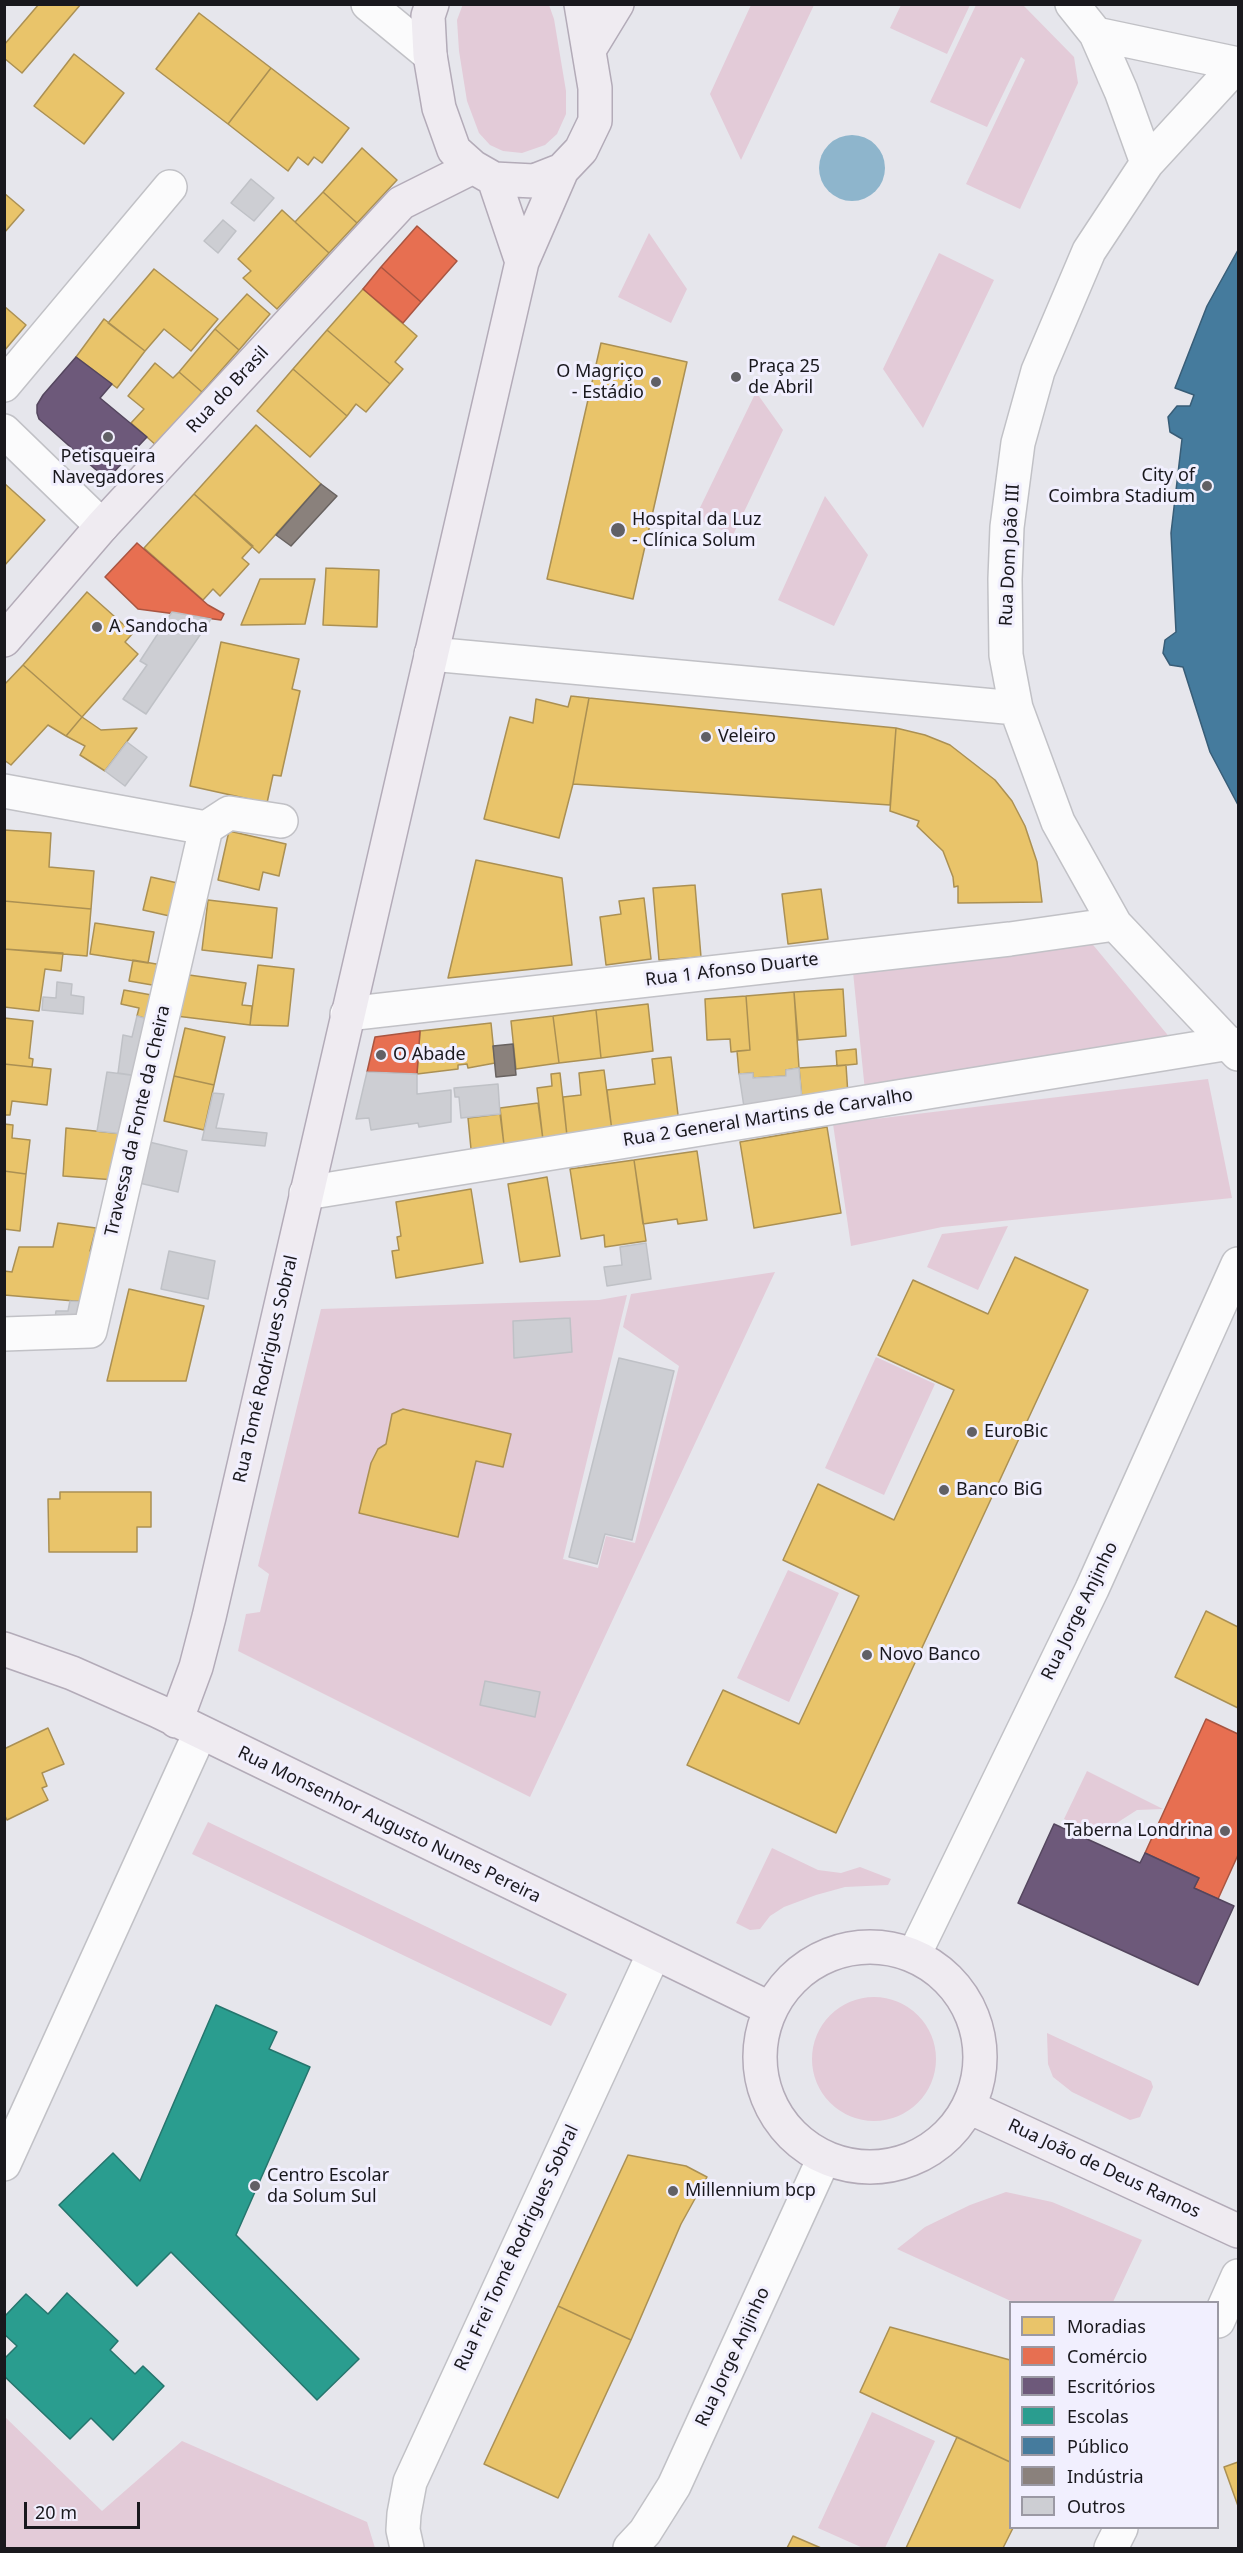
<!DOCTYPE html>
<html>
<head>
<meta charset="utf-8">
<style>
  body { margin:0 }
  #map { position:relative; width:1243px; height:2553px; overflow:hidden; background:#e6e6ec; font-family:"Noto Sans",sans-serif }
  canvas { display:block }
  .frame { position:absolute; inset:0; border:6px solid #19181d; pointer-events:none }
  .legend { position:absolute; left:1009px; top:2301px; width:210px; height:228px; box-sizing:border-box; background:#f1effe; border:2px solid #9b99a4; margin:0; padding:8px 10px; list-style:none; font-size:18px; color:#19181d }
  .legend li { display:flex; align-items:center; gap:12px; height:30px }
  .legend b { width:30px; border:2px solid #9b99a4 }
  .scale { position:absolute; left:24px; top:2502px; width:116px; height:27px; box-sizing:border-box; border:3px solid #19181d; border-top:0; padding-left:8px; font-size:18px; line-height:21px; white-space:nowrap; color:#19181d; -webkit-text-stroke:4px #f1effe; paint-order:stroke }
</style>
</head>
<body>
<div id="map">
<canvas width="1243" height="2553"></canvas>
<div class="frame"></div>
<ul class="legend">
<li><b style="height:16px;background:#e9c46a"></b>Moradias</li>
<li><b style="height:16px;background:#e76f51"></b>Comércio</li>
<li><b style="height:16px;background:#6d597a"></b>Escritórios</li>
<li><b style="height:16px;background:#2a9d8f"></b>Escolas</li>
<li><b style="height:16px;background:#457b9d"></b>Público</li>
<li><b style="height:16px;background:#8a817c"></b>Indústria</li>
<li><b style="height:16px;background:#cdced3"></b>Outros</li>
</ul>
<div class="scale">20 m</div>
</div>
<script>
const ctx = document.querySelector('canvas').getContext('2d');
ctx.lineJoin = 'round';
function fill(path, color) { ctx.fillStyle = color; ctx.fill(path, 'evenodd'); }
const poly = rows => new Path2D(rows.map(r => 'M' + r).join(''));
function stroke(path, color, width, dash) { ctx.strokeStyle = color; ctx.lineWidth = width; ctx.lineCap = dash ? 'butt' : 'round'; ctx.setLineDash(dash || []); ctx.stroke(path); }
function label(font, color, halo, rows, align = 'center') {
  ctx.font = font + ' "Noto Sans",sans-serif'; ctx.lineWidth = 6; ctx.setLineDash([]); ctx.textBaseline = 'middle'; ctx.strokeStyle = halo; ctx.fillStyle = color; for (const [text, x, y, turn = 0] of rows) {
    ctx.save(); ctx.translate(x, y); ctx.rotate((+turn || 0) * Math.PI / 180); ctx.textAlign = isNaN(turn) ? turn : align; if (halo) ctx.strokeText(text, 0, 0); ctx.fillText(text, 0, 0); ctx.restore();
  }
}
fill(poly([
  [463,4,549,5,554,19,566,91,566,114,557,134,545,145,522,153,503,151,490,145,479,133,467,101,459,51,457,20],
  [751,5,814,5,741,160,710,94],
  [901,5,901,4,970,5,947,54,890,28],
  [976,5,1023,5,1074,57,1078,83,1020,209,966,184,1025,60,1021,57,987,127,930,102],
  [649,233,687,289,671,323,618,297],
  [939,253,994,280,923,428,883,369],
  [756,392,783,430,733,535,695,518],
  [825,496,868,555,834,626,778,600],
  [1089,940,1171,1039,865,1091,853,972],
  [1208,1079,1232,1198,942,1227,851,1246,833,1124],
  [1008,1226,978,1290,927,1267,942,1234],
  [775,1272,530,1797,238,1651,246,1614,260,1612,269,1574,258,1566,321,1309,599,1300,627,1295,563,1559,598,1568,606,1536,635,1543,679,1366,623,1327,631,1294],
  [876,1357,935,1384,884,1495,825,1468],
  [788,1570,839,1593,789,1702,737,1678],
  [1087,1771,1163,1809,1137,1810,1098,1835,1064,1819],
  [208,1822,567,1994,551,2026,192,1854],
  [772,1848,818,1870,841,1873,860,1867,891,1879,888,1885,845,1887,816,1895,784,1907,770,1916,760,1929,750,1930,736,1923],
  '812 2059a62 62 0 1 1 124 0a62 62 0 1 1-124 0Z',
  [1047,2033,1151,2081,1153,2087,1140,2117,1130,2120,1072,2092,1053,2077,1048,2064],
  [1006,2192,1052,2202,1142,2240,1113,2302,1013,2302,897,2249,925,2227,970,2205],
  [872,2412,935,2441,885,2548,863,2548,818,2528],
  [4,2416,102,2511,182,2441,367,2522,375,2548,5,2548]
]), '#e3cbd8');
fill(poly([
  '819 168a33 33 0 1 1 66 0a33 33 0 1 1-66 0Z'
]), '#8eb5cc');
const homes = poly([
  [39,4,81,4,22,73,4,58,4,45,39,4],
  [199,13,271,68,228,124,156,69,199,13],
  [74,54,124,93,84,144,34,106,74,54],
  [271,68,349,128,322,163,314,157,308,165,298,157,288,171,228,124,271,68],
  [362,148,397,180,357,223,323,192,362,148],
  [323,192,357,223,329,253,295,222,323,192],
  [4,193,24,210,4,233,4,193],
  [282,210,329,253,277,309,243,278,251,271,238,259,282,210],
  [154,269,218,319,191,351,164,329,145,351,108,323,154,269],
  [363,289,417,336,395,362,403,369,390,384,327,330,363,289],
  [247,294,270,314,239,350,215,329,247,294],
  [4,306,26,325,4,351,4,306],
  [104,319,145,351,117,388,76,357,104,319],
  [215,329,239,350,202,392,179,372,215,329],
  [327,330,390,384,366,412,356,404,347,416,293,369,327,330],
  [601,343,687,362,633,599,547,579,601,343],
  [155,363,173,378,179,372,202,392,157,446,131,423,144,409,128,396,155,363],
  [293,369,347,416,310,457,257,411,293,369],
  [256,425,321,484,259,553,194,494,256,425],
  [4,483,45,520,4,566,4,483],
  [194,494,253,546,242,558,249,564,220,596,213,589,203,600,144,548,194,494],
  [326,568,379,570,377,627,323,625,326,568],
  [260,579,315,579,305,624,241,625,260,579],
  [87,592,133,633,125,642,138,654,82,717,23,665,87,592],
  [221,642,299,659,292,689,300,691,281,776,273,775,267,803,190,786,221,642],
  [23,665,82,717,66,736,48,725,11,765,4,760,4,685,23,665],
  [571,696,589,698,573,784,559,838,484,819,510,717,533,723,536,699,568,707,571,696],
  [589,698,896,728,890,805,573,784,589,698],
  [82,717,101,730,137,728,105,771,80,755,85,746,66,736,82,717],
  [896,728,925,735,950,745,995,780,1012,801,1025,826,1037,862,1042,902,958,903,958,886,954,887,953,877,943,851,917,826,919,821,890,811,896,728],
  [4,830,51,833,49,867,94,871,91,909,4,901,4,830],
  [229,831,286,844,279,876,263,872,259,890,218,880,229,831],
  [476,860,562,878,572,965,448,978,476,860],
  [151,877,182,884,174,917,143,910,151,877],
  [695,885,701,957,659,960,653,888,695,885],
  [821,889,828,939,788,944,782,894,821,889],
  [644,898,651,959,606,965,600,917,621,914,619,901,644,898],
  [208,900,277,908,272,958,202,950,208,900],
  [4,901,91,909,87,956,4,949,4,901],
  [95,923,154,932,148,963,90,954,95,923],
  [4,949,63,953,61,971,45,969,39,1011,4,1007,4,949],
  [133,960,162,965,158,986,129,981,133,960],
  [258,965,294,969,288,1026,250,1025,258,965],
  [182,974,246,983,242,1005,252,1006,250,1025,176,1016,182,974],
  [843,989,846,1036,798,1040,794,992,843,989],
  [124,990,157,996,151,1020,137,1016,139,1008,121,1004,124,990],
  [794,992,799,1068,786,1070,786,1076,753,1078,753,1073,739,1074,737,1051,750,1050,746,996,794,992],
  [746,996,750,1050,731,1052,730,1039,707,1040,705,999,746,996],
  [648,1004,653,1051,601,1058,596,1010,648,1004],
  [596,1010,601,1058,559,1063,553,1016,596,1010],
  [553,1016,559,1063,516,1069,511,1021,553,1016],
  [4,1018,33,1021,29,1058,33,1059,32,1067,4,1064,4,1018],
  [491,1023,495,1063,468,1068,467,1064,458,1065,458,1069,417,1074,420,1031,491,1023],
  [185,1028,225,1037,214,1085,174,1076,185,1028],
  [856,1049,857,1064,837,1066,836,1051,856,1049],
  [671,1057,679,1123,612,1131,607,1090,655,1084,652,1059,671,1057],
  [4,1064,51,1069,47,1105,12,1101,10,1115,4,1115,4,1064],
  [846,1065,848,1095,802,1100,799,1068,846,1065],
  [604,1070,612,1131,567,1136,563,1097,581,1095,579,1073,604,1070],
  [560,1073,567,1136,543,1140,537,1088,552,1086,551,1074,560,1073],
  [174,1076,214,1085,204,1130,164,1121,174,1076],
  [538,1103,543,1140,504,1145,500,1108,538,1103],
  [500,1114,504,1145,471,1149,468,1118,500,1114],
  [4,1124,13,1125,12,1138,30,1140,26,1174,4,1171,4,1124],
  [827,1127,841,1213,754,1228,740,1142,827,1127],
  [66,1128,124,1134,115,1180,63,1176,66,1128],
  [697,1151,707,1220,678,1224,677,1219,643,1224,634,1160,697,1151],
  [634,1160,646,1241,605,1247,604,1235,581,1239,570,1169,634,1160],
  [4,1171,26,1174,20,1231,4,1229,4,1171],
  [547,1177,560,1256,520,1262,508,1184,547,1177],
  [471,1189,483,1263,396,1278,392,1251,399,1250,397,1237,401,1236,396,1202,471,1189],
  [58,1223,96,1228,90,1251,99,1253,86,1302,4,1295,4,1271,12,1272,19,1247,53,1247,58,1223],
  [1015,1257,1088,1290,836,1833,687,1765,723,1690,799,1724,859,1596,783,1560,818,1484,894,1520,954,1390,878,1355,913,1280,988,1314,1015,1257],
  [129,1289,204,1306,186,1381,107,1381,129,1289],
  [403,1409,511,1434,503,1467,476,1461,458,1537,359,1513,371,1463,378,1449,386,1444,392,1414,403,1409],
  [60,1492,151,1492,151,1527,137,1527,137,1552,49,1552,48,1499,60,1499,60,1492],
  [1206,1611,1238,1627,1238,1708,1175,1677,1206,1611],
  [48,1728,64,1764,42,1773,47,1786,42,1788,48,1800,7,1820,4,1814,4,1749,48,1728],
  [628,2155,686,2166,707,2177,681,2224,631,2340,558,2306,628,2155],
  [558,2306,631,2340,558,2498,484,2464,558,2306],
  [890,2327,1010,2360,1010,2462,860,2392,890,2327],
  [957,2437,1010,2462,1010,2528,1013,2528,1003,2548,906,2548,957,2437],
  [1238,2462,1238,2506,1224,2467,1238,2462],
  [793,2536,821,2548,787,2548,793,2536]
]);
fill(homes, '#e9c46a');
stroke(homes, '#ab9053', 1.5);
const shops = poly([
  [417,226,457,261,421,302,381,267,417,226],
  [381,267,421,302,403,323,363,289,381,267],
  [137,543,208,605,224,614,221,620,138,609,105,577,137,543],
  [420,1031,417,1074,367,1072,375,1037,420,1031],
  [1206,1719,1238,1734,1238,1855,1218,1899,1194,1888,1199,1878,1145,1853,1206,1719]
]);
fill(shops, '#e76f51');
stroke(shops, '#a95541', 1.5);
const offices = poly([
  [76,357,112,384,100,398,147,437,111,475,104,475,95,469,39,419,37,413,37,405,43,395,76,357],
  [1054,1824,1140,1863,1145,1853,1199,1878,1194,1888,1234,1906,1198,1985,1018,1903,1054,1824]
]);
fill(offices, '#6d597a');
stroke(offices, '#54465e', 1.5);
const schools = poly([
  [216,2005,277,2032,269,2049,310,2067,236,2235,359,2359,317,2400,171,2252,137,2286,59,2205,113,2153,140,2181,216,2005],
  [67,2293,118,2341,110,2350,135,2374,143,2366,164,2386,113,2440,91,2418,70,2439,4,2376,4,2359,17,2346,4,2334,4,2317,26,2294,48,2314,67,2293]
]);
fill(schools, '#2a9d8f');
stroke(schools, '#25756d', 1.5);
const public = poly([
  [1238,250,1238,805,1210,752,1183,667,1170,665,1163,653,1165,640,1176,632,1171,533,1182,439,1170,432,1168,417,1177,406,1190,406,1194,395,1175,388,1207,306,1238,250]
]);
fill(public, '#457b9d');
stroke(public, '#385d77', 1.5);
const industry = poly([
  [321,484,337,496,291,546,276,535,321,484],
  [513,1044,516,1075,496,1077,493,1046,513,1044]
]);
fill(industry, '#8a817c');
stroke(industry, '#686260', 1.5);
const building = poly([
  [251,179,274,198,254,221,231,203,251,179],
  [223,220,236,231,218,253,204,241,223,220],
  [172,612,211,619,146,714,123,699,147,665,140,661,172,612],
  [127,742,147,757,125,786,105,771,127,742],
  [57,982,72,984,71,995,84,997,83,1014,42,1010,43,997,56,998,57,982],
  [137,1016,151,1020,138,1076,118,1073,123,1035,132,1037,137,1016],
  [799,1068,802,1100,744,1107,739,1074,753,1073,753,1078,786,1076,786,1070,799,1068],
  [107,1072,138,1076,124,1134,97,1131,107,1072],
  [367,1072,417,1074,417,1094,451,1090,451,1122,419,1127,418,1123,371,1130,369,1118,356,1119,367,1072],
  [498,1084,500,1114,461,1118,459,1097,455,1097,454,1088,498,1084],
  [213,1093,224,1094,216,1128,267,1133,265,1146,202,1140,213,1093],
  [145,1141,187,1151,178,1192,135,1182,145,1141],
  [646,1243,651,1279,607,1286,604,1267,622,1265,620,1247,646,1243],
  [169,1251,215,1261,208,1299,161,1289,169,1251],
  [70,1301,86,1302,82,1317,54,1325,56,1311,68,1311,70,1301],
  [570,1318,572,1352,514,1358,513,1321,570,1318],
  [619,1358,674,1371,632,1540,605,1534,597,1564,569,1557,619,1358],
  [485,1681,540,1692,535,1717,480,1705,485,1681]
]);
fill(building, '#cdced3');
stroke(building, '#bfc1c6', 1.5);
const minor = poly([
  [368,4,430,55],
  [1072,4,1096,34,1121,91,1147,163],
  [1096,34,1238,64],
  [1238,64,1147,163,1089,251,1038,371,1018,443,1007,527,1005,579,1006,655,1016,708,1058,822,1115,924,1238,1054],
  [4,385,170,187],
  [4,431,102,526],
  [431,654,1016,708],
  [4,791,206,828,90,1331,4,1334],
  [206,828,229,813,281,821],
  [347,1014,1010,939,1115,924],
  [306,1193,1230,1043],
  [914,1955,1092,1589,1238,1264],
  [4,2164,200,1733],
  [1218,2321,1238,2276],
  [407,2548,403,2530,404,2514,410,2482,654,1953],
  [630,2548,645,2532,674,2486,824,2158],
  [1111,2548,1121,2528]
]);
const major = poly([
  [432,4,428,16,430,55,439,108,454,150,473,167,494,179,534,181,562,170,581,150,595,121,595,88,581,4],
  [589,50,617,4],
  [494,179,522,262],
  [4,640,102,526,401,203,473,167],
  [4,1649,72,1673,158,1711,771,2009],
  [176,1721,196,1667,209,1617,522,262,562,170],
  '760 2057a110 110 0 1 1 220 0a110 110 0 1 1-220 0Z',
  [969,2107,1238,2231]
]);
stroke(minor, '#c1c1c6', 36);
stroke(major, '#b3abb8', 36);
stroke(minor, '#fbfbfc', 33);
stroke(major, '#efebf1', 33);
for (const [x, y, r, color] of [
  [736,377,6,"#616065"],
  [656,382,6,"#616065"],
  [108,437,6,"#616065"],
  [1207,486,6,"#616065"],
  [618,530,8,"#616065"],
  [97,627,6,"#616065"],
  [706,737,6,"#616065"],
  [381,1055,6,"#616065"],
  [972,1432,6,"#616065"],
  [944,1490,6,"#616065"],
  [867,1655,6,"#616065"],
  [1225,1831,6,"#616065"],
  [255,2186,6,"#616065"],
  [673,2191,6,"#616065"]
]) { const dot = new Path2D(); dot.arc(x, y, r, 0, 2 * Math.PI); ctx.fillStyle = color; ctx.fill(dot); stroke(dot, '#f1effe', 2); }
label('18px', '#19181d', '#f1effe', [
  ["Praça 25",748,367],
  ["de Abril",748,388],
  ["O Magriço",644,372,"right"],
  ["- Estádio",644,393,"right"],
  ["Petisqueira",108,457,"center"],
  ["Navegadores",108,478,"center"],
  ["City of",1195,476,"right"],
  ["Coimbra Stadium",1195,497,"right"],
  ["Hospital da Luz",632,520],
  ["- Clínica Solum",632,541],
  ["A Sandocha",109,627],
  ["Veleiro",718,737],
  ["O Abade",393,1055],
  ["EuroBic",984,1432],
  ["Banco BiG",956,1490],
  ["Novo Banco",879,1655],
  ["Taberna Londrina",1213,1831,"right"],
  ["Centro Escolar",267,2176],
  ["da Solum Sul",267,2197],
  ["Millennium bcp",685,2191]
], 'left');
label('18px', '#19181d', '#f1effe', [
  ["Rua do Brasil",228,390,-47],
  ["Rua Dom João III",1010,555,-87],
  ["Rua 1 Afonso Duarte",732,970,-7],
  ["Rua 2 General Martins de Carvalho",768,1118,-9],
  ["Travessa da Fonte da Cheira",138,1121,-77],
  ["Rua Tomé Rodrigues Sobral",266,1369,-77],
  ["Rua Jorge Anjinho",1080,1611,-64],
  ["Rua Monsenhor Augusto Nunes Pereira",389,1825,26],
  ["Rua João de Deus Ramos",1104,2169,25],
  ["Rua Frei Tomé Rodrigues Sobral",517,2248,-65],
  ["Rua Jorge Anjinho",733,2357,-65]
]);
</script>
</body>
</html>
